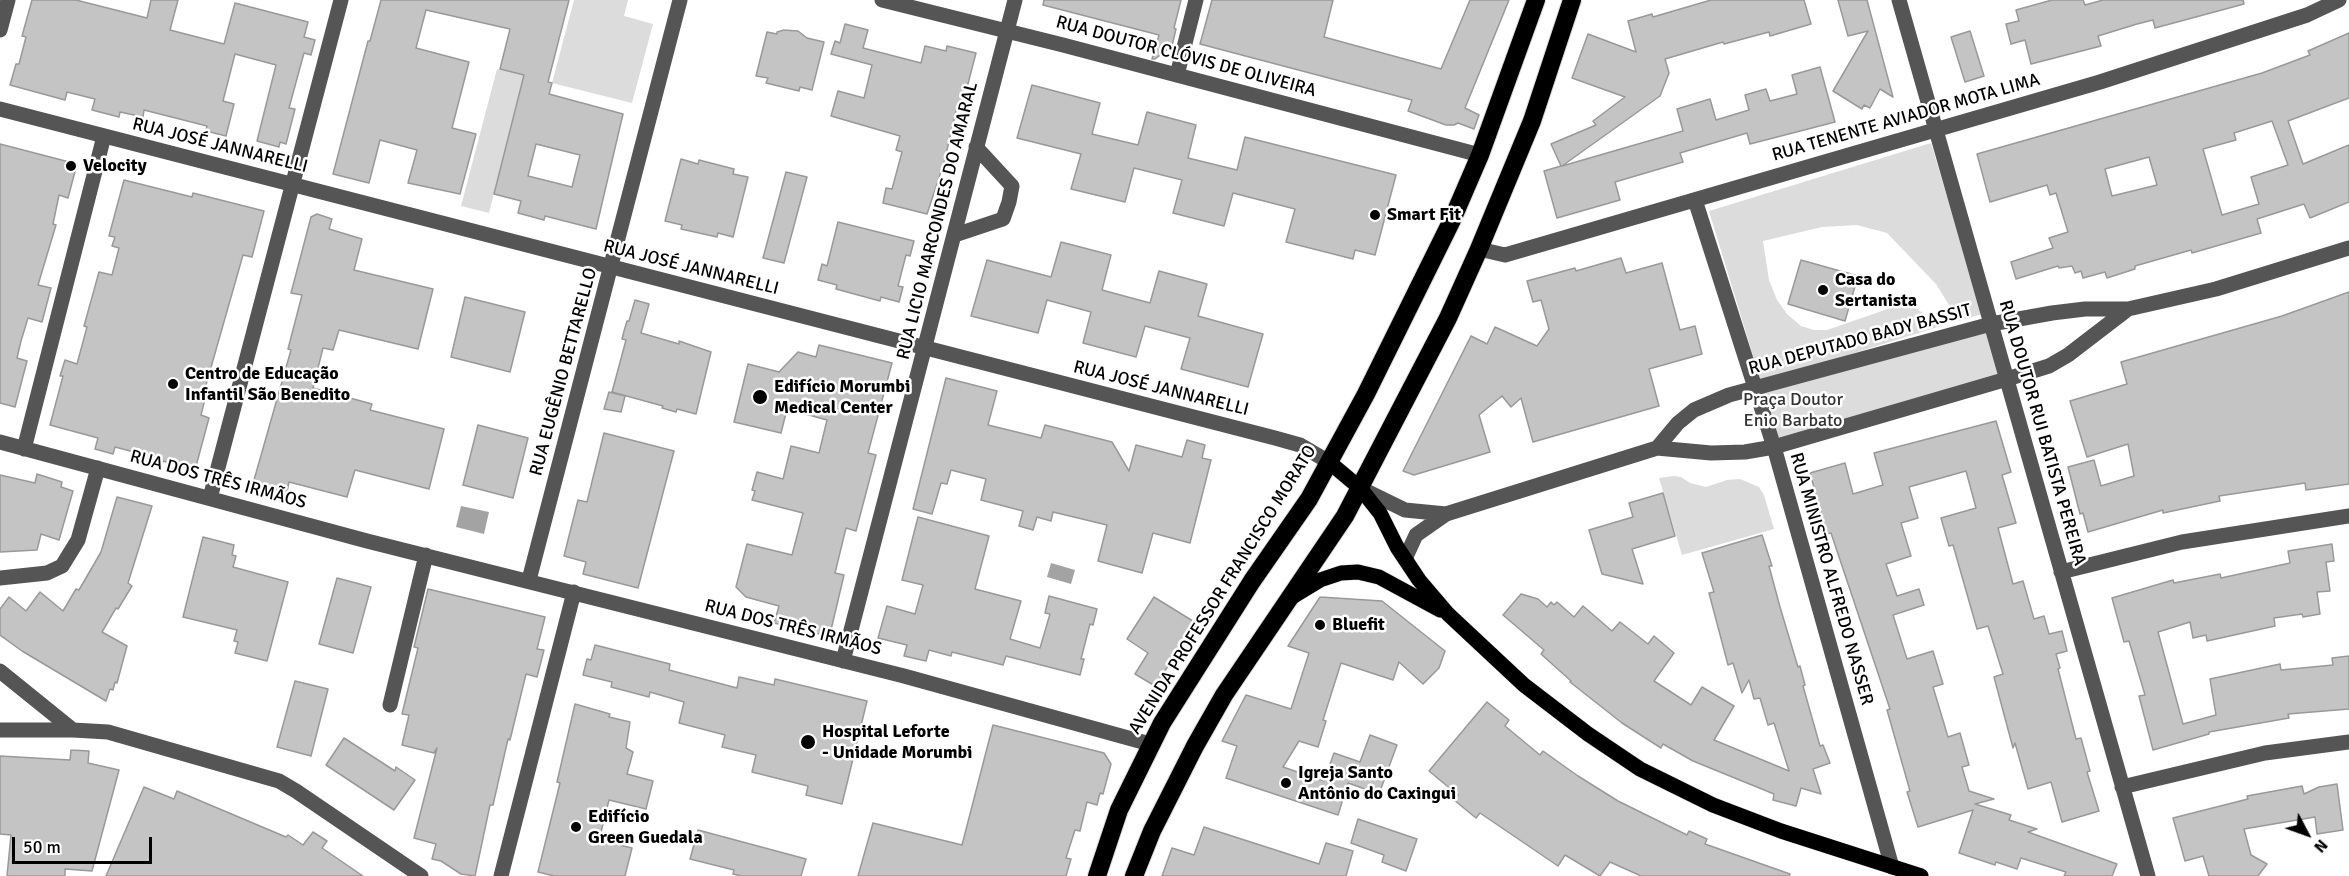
<!DOCTYPE html>
<html>
<head>
<meta charset="utf-8">
<style>
  body { margin:0 }
  #map { position:relative; width:2349px; height:876px; overflow:hidden; background:#fff; font-family:Signika,sans-serif }
  canvas { display:block }
  .north { position:absolute; left:2277px; top:804px; width:60px; height:60px; -webkit-text-stroke:4px #fff; paint-order:stroke; rotate:131deg; font-size:16px; font-weight:700; line-height:24px; text-align:center; color:#000 }
  .north::after { content:''; display:block; margin:auto; width:21px; height:27px; background:#000; clip-path:polygon(50% 0,100% 100%,50% 72%,0 100%) }
  .scale { position:absolute; left:12px; top:837px; width:140px; height:27px; box-sizing:border-box; border:3px solid #000; border-top:0; padding-left:8px; font-size:18px; line-height:21px; white-space:nowrap; color:#000; -webkit-text-stroke:4px #fff; paint-order:stroke }
</style>
</head>
<body>
<div id="map">
<canvas width="2349" height="876"></canvas>
<div class="north">N</div>
<div class="scale">50 m</div>
</div>
<script>
const ctx = document.querySelector('canvas').getContext('2d');
ctx.lineJoin = 'round';
function fill(path, color) { ctx.fillStyle = color; ctx.fill(path, 'evenodd'); }
const poly = rows => new Path2D(rows.map(r => 'M' + r).join(''));
function stroke(path, color, width, dash) { ctx.strokeStyle = color; ctx.lineWidth = width; ctx.lineCap = dash ? 'butt' : 'round'; ctx.setLineDash(dash || []); ctx.stroke(path); }
function label(font, color, halo, rows, align = 'center') {
  ctx.font = font + ' Signika,sans-serif'; ctx.lineWidth = 5; ctx.setLineDash([]); ctx.textBaseline = 'middle'; ctx.strokeStyle = halo; ctx.fillStyle = color; for (const [text, x, y, turn = 0] of rows) {
    ctx.save(); ctx.translate(x, y); ctx.rotate((+turn || 0) * Math.PI / 180); ctx.textAlign = isNaN(turn) ? turn : align; if (halo) ctx.strokeText(text, 0, 0); ctx.fillText(text, 0, 0); ctx.restore();
  }
}
fill(poly([
  [574,0,628,0,624,16,653,24,632,103,552,83],
  [497,69,524,75,489,213,461,206],
  [1931,143,1982,314,1959,321,1936,284,1887,233,1857,225,1822,227,1763,241,1769,280,1777,300,1787,314,1801,326,1814,330,1827,330,1902,304,1913,306,1941,326,1761,382,1709,211],
  [1991,324,2007,379,1774,447,1755,390],
  [1674,476,1681,477,1690,483,1706,487,1727,480,1740,479,1759,487,1764,495,1774,529,1682,555,1659,478]
]), '#dcdcdc');
fill(poly([
  [461,506,489,512,484,534,456,527],
  [1051,563,1075,570,1071,584,1047,577]
]), '#a3a3a3');
const building = poly([
  [32,0,76,0,147,18,151,0,178,0,170,30,224,44,235,3,308,22,304,37,315,40,311,55,304,53,289,108,295,109,286,144,280,142,279,147,257,141,276,65,235,54,223,101,234,104,226,136,206,131,207,126,144,110,143,117,120,112,119,117,92,110,95,99,67,92,65,100,10,85,16,64,19,64,26,37,22,36,32,0],
  [381,0,569,0,548,82,552,83,549,94,623,114,596,229,545,216,544,220,518,213,521,201,494,194,524,75,500,69,510,29,426,10,416,48,469,62,452,128,476,134,460,194,408,183,417,150,380,140,369,183,333,174,368,41,370,41,381,0],
  [536,144,580,155,572,187,528,176,536,144],
  [1044,0,1181,0,1174,28,1176,29,1172,46,1155,59,1152,59,1159,35,1043,5,1044,0],
  [1212,0,1333,0,1324,37,1441,69,1470,0,1509,0,1465,108,1479,115,1474,129,1458,123,1454,125,1446,125,1408,111,1412,100,1200,44,1212,0],
  [1711,0,1804,0,1811,24,1770,36,1769,32,1724,44,1723,42,1665,59,1669,73,1660,96,1562,166,1683,131,1677,109,1710,99,1716,120,1749,110,1745,95,1766,89,1770,101,1797,94,1792,75,1820,67,1835,122,1750,144,1747,133,1680,153,1683,162,1615,182,1620,200,1557,218,1544,171,1561,166,1551,144,1596,125,1593,121,1625,97,1572,78,1588,34,1636,52,1628,21,1652,14,1653,17,1711,0],
  [1838,0,1867,0,1893,97,1880,89,1870,108,1864,105,1862,109,1833,91,1868,31,1848,36,1838,0],
  [2052,0,2083,0,2085,5,2103,0,2243,0,2244,4,2155,28,2153,20,2137,24,2098,36,2101,46,2031,64,2025,40,2011,44,2006,24,2019,21,2016,10,2052,0],
  [845,24,868,30,863,48,921,63,925,46,946,51,947,46,976,53,963,103,958,102,944,163,927,214,883,203,886,188,892,189,902,152,896,150,900,136,831,116,838,91,864,98,872,65,831,54,835,41,840,43,845,24],
  [784,30,798,31,807,38,824,42,812,90,800,87,799,91,766,83,768,78,756,76,767,32,777,34,777,32,784,30],
  [1970,31,1984,76,1965,82,1951,37,1970,31],
  [2349,33,2349,98,2288,121,2303,164,2349,145,2349,202,2310,218,2304,204,2257,219,2261,233,2192,253,2191,250,2135,266,2135,269,2107,278,2105,272,2083,278,2081,271,2075,273,2072,266,2059,268,2058,266,2016,279,2011,262,2053,248,2049,238,2068,232,2056,193,2050,195,2047,185,1990,202,1977,154,2262,73,2310,55,2308,51,2349,33],
  [2272,121,2288,165,2251,177,2259,204,2222,215,2203,149,2236,140,2234,133,2272,121],
  [2149,157,2157,185,2112,196,2105,169,2149,157],
  [1032,85,1100,103,1092,134,1138,145,1147,112,1196,125,1188,158,1237,170,1245,137,1396,175,1375,255,1355,250,1353,259,1286,242,1295,209,1233,193,1224,226,1173,213,1182,180,1134,168,1125,202,1071,189,1081,154,1017,138,1032,85],
  [0,144,77,164,68,198,59,195,53,224,56,225,38,285,51,288,42,322,28,318,21,341,17,358,27,361,15,407,0,403,0,144],
  [681,159,698,164,699,160,734,169,733,174,748,177,733,237,718,233,717,237,681,229,682,225,665,221,681,159],
  [786,172,807,177,784,263,763,258,786,172],
  [124,180,192,197,193,193,264,211,252,257,243,255,202,399,205,399,201,415,209,418,195,470,163,461,162,465,147,461,149,456,115,447,113,454,95,449,98,438,50,425,63,376,60,376,65,360,77,364,87,327,84,326,99,272,112,275,119,248,112,246,115,237,109,236,124,180],
  [317,214,332,219,329,229,362,239,354,270,433,289,418,349,339,330,333,350,323,348,313,388,372,404,370,410,444,429,429,489,355,470,347,497,289,482,286,496,252,487,291,350,288,349,302,295,291,293,311,217,317,214],
  [838,222,914,241,910,256,906,255,898,286,903,287,899,302,881,297,880,301,836,289,837,285,818,280,822,264,827,266,838,222],
  [1061,242,1111,255,1102,290,1150,303,1159,271,1207,284,1198,316,1263,334,1248,387,1181,369,1190,338,1145,326,1136,357,1083,343,1091,312,1047,300,1038,333,971,316,987,260,1051,277,1061,242],
  [1621,258,1626,273,1662,263,1680,330,1695,326,1702,354,1649,369,1659,406,1533,442,1521,398,1511,407,1502,396,1479,415,1490,452,1414,475,1403,471,1471,336,1487,344,1495,327,1537,346,1549,329,1541,300,1533,302,1527,281,1575,268,1576,271,1621,258],
  [1801,260,1858,276,1845,321,1788,304,1801,260],
  [2349,292,2349,484,2306,490,2305,483,2219,496,2220,501,2163,513,2163,510,2088,532,2083,513,2080,514,2068,467,2094,460,2101,486,2134,476,2128,444,2087,457,2070,401,2127,384,2121,362,2282,316,2349,292],
  [465,297,525,312,510,372,451,357,465,297],
  [635,300,649,304,641,333,679,344,679,341,711,352,696,414,677,409,676,412,662,408,663,406,612,392,626,340,622,339,624,331,627,321,629,321,635,300],
  [819,345,892,363,868,453,876,455,856,531,846,528,835,573,844,575,831,630,824,635,774,623,779,606,746,597,736,587,747,544,792,555,803,513,752,500,755,491,752,490,757,472,783,479,791,446,819,453,827,420,787,409,781,433,734,422,748,364,779,372,798,352,816,357,819,345],
  [946,378,997,391,988,425,1041,438,1045,425,1112,442,1129,471,1136,445,1182,457,1187,440,1205,445,1202,458,1211,460,1190,543,1153,533,1142,573,1098,561,1107,525,1053,512,1051,521,1037,517,1033,530,1019,526,1023,511,981,500,986,479,951,470,947,484,941,483,932,514,913,509,946,378],
  [609,392,625,396,621,412,604,409,609,392],
  [1996,421,2011,472,2002,475,2016,523,1998,528,2013,584,2023,581,2034,619,2044,616,2049,634,2062,631,2067,651,2056,654,2060,668,2058,669,2076,739,2081,738,2090,771,2087,772,2099,811,2062,822,2051,782,2028,789,2015,743,2013,748,1994,677,2003,674,1988,626,1977,629,1953,545,1949,546,1941,518,1976,508,1966,471,1909,487,1918,518,1901,523,1911,556,1886,564,1897,596,1919,589,1924,605,1893,615,1907,659,1933,651,1943,684,1933,687,1948,737,1960,733,1969,765,1962,767,1969,791,1994,799,1975,804,2011,815,2009,820,2037,829,2028,832,2117,864,2112,876,2064,876,2066,872,2021,858,2017,869,1996,862,1995,865,1959,853,1973,810,1918,827,1907,792,1910,791,1887,710,1890,709,1831,533,1827,534,1810,473,1845,463,1853,494,1883,485,1874,453,1996,421],
  [478,425,528,438,513,498,463,485,478,425],
  [604,433,674,451,638,588,583,574,586,562,564,556,578,500,587,502,604,433],
  [37,474,62,482,61,487,73,491,59,540,41,534,37,550,0,552,0,475,35,483,37,474],
  [1663,493,1675,536,1632,549,1643,584,1602,574,1589,530,1633,517,1629,503,1663,493],
  [117,497,152,506,128,583,132,586,118,609,116,608,102,632,127,646,117,683,115,682,113,690,110,689,106,701,22,651,0,635,0,609,9,597,26,611,40,592,63,611,76,589,79,590,101,552,117,497],
  [918,517,989,536,975,589,1021,601,1010,639,1040,648,1050,614,1045,613,1049,596,1097,609,1093,625,1090,624,1081,659,1084,659,1080,675,1006,656,1003,665,952,652,951,656,929,650,926,661,904,656,907,645,878,638,887,606,915,614,923,585,902,580,918,517],
  [1762,535,1772,566,1769,566,1780,607,1798,667,1800,666,1805,685,1803,686,1820,746,1823,745,1830,763,1813,769,1821,794,1801,788,1796,806,1773,800,1774,794,1693,761,1663,744,1661,748,1622,723,1570,682,1571,681,1541,654,1544,650,1503,615,1521,594,1538,599,1547,607,1551,602,1554,605,1557,602,1574,617,1583,606,1612,631,1620,622,1648,644,1654,636,1674,653,1654,681,1691,705,1702,687,1734,706,1714,740,1789,771,1774,723,1768,725,1760,698,1754,699,1749,680,1742,693,1733,663,1728,665,1709,593,1714,592,1702,553,1762,535],
  [203,537,234,545,232,555,236,556,233,567,288,582,267,661,235,653,238,642,234,641,237,630,183,617,203,537],
  [2332,544,2334,561,2326,562,2330,591,2317,592,2320,614,2303,617,2302,614,2274,618,2275,626,2207,641,2206,635,2193,638,2190,622,2158,632,2183,724,2216,715,2210,679,2280,664,2281,670,2333,665,2332,658,2349,656,2349,709,2288,714,2289,718,2209,732,2209,734,2153,750,2139,696,2145,695,2129,641,2124,642,2112,598,2173,580,2174,583,2220,574,2221,578,2290,563,2288,551,2332,544],
  [337,578,371,587,353,653,319,644,337,578],
  [428,589,545,617,537,649,544,650,537,677,526,674,510,740,508,739,493,805,490,805,475,876,461,874,441,861,432,859,436,844,414,838,437,748,434,753,402,745,409,715,402,714,418,648,414,647,428,589],
  [1154,597,1196,623,1155,686,1135,674,1148,653,1127,639,1154,597],
  [1320,597,1382,601,1445,651,1439,668,1423,684,1399,662,1393,680,1341,663,1323,720,1326,721,1318,747,1299,741,1283,767,1324,781,1334,753,1360,762,1370,735,1397,745,1379,794,1348,783,1338,815,1226,778,1237,746,1222,741,1246,695,1291,709,1309,653,1288,646,1320,597],
  [595,645,670,664,669,670,737,688,739,677,774,685,775,679,867,701,842,804,806,795,808,786,752,772,756,755,722,747,725,735,679,723,684,702,650,692,649,697,611,687,612,682,583,675,587,659,591,660,595,645],
  [295,681,328,689,311,756,277,747,295,681],
  [1487,702,1509,720,1505,726,1540,755,1543,751,1578,776,1618,801,1687,835,1689,831,1707,839,1705,844,1790,874,1789,876,1641,876,1610,862,1600,876,1565,855,1558,866,1480,813,1476,818,1454,800,1458,795,1429,771,1487,702],
  [575,704,610,714,609,717,630,722,626,748,633,752,627,774,653,781,646,809,609,800,599,840,632,848,625,876,554,876,538,872,560,783,557,782,575,704],
  [993,725,1104,753,1111,764,1103,794,1100,793,1097,805,1087,802,1080,831,1075,830,1066,858,1071,859,1066,876,858,876,873,823,962,845,993,725],
  [344,738,395,771,396,767,415,780,394,810,326,765,344,738],
  [71,750,89,751,88,763,119,770,92,871,65,869,65,876,7,876,11,835,0,834,0,756,70,760,71,750],
  [2337,784,2343,830,2317,834,2315,817,2244,829,2251,855,2267,864,2258,876,2209,876,2203,856,2185,861,2173,818,2248,799,2247,796,2302,786,2304,794,2319,787,2337,784],
  [144,787,174,799,177,791,286,837,288,835,303,845,313,832,327,841,322,848,363,876,106,876,144,787],
  [1358,819,1417,839,1406,871,1382,862,1384,855,1351,843,1358,819],
  [1204,827,1319,864,1326,843,1353,851,1346,876,1162,876,1172,848,1194,855,1204,827],
  [698,830,806,859,801,876,741,876,733,874,734,870,690,859,698,830]
]);
fill(building, '#c4c4c4');
stroke(building, '#999', 1.5);
const major = poly([
  [1329,462,1360,488,1380,513,1397,547,1419,580,1448,614,1524,685,1588,734,1640,769,1713,805,1781,831,1921,876],
  [1292,597,1320,580,1341,573,1358,572,1379,577,1440,610]
]);
const highway = poly([
  [1097,876,1119,810,1162,723,1252,581,1309,499,1366,394,1452,220,1480,155,1536,0],
  [1134,876,1152,831,1195,746,1224,695,1345,516,1448,318,1479,249,1532,121,1572,0]
]);
stroke(major, '#dbdbdb', 16);
stroke(highway, '#dbdbdb', 20);
stroke(poly([
  [882,0,1063,45,1480,155],
  [1899,0,2148,876],
  [0,30,8,0],
  [1177,75,1196,0],
  [0,109,1275,438,1300,445,1329,462],
  [1695,200,1774,447,1892,867],
  [955,235,1003,219,1009,202,1012,186,976,147],
  [1479,249,1505,255,2100,82,2307,15,2339,0],
  [0,442,367,541,904,676,1150,744],
  [1657,448,1678,423,1694,410,1729,395,1991,324,2052,313,2085,309,2128,309,2216,289,2349,248],
  [24,449,104,136],
  [1360,488,1405,510,1446,514],
  [210,498,341,0],
  [1405,559,1416,535,1446,514,1657,448,1711,453,1745,452,1774,447,2007,379,2049,366,2068,355,2128,309],
  [2061,572,2182,542,2349,516],
  [0,578,47,573,62,566,78,540,98,468],
  [529,580,680,0],
  [843,661,1015,0],
  [0,671,73,730,108,732,279,781,296,791,421,876],
  [390,705,426,555],
  [0,730,73,730],
  [2122,787,2265,753,2349,742],
  [501,876,574,592]
]), '#555', 15);
stroke(major, '#000', 15);
stroke(highway, '#000', 18);
for (const [x, y, r, color] of [
  [71,166,6,"#000"],
  [1375,215,6,"#000"],
  [1823,290,6,"#000"],
  [173,384,6,"#000"],
  [760,397,8,"#000"],
  [1320,625,6,"#000"],
  [808,742,8,"#000"],
  [1286,783,6,"#000"],
  [576,827,6,"#000"]
]) { const dot = new Path2D(); dot.arc(x, y, r, 0, 2 * Math.PI); ctx.fillStyle = color; ctx.fill(dot); stroke(dot, '#fff', 2); }
label('18px', '#000', '#fff', [
  ["RUA DOUTOR CLÓVIS DE OLIVEIRA",1186,57,15],
  ["RUA TENENTE AVIADOR MOTA LIMA",1906,118,-16],
  ["RUA JOSÉ JANNARELLI",220,146,14],
  ["RUA LICIO MARCONDES DO AMARAL",938,221,-76],
  ["RUA JOSÉ JANNARELLI",691,268,14],
  ["RUA DEPUTADO BADY BASSIT",1860,340,-15],
  ["RUA EUGÊNIO BETTARELLO",564,372,-75],
  ["RUA JOSÉ JANNARELLI",1161,389,14],
  ["RUA DOUTOR RUI BATISTA PEREIRA",2042,433,74],
  ["RUA DOS TRÊS IRMÃOS",218,480,15],
  ["RUA MINISTRO ALFREDO NASSER",1831,579,74],
  ["AVENIDA PROFESSOR FRANCISCO MORATO",1223,590,-58],
  ["RUA DOS TRÊS IRMÃOS",793,628,14]
]);
label('bold 18px', '#000', '#fff', [
  ["Velocity",83,166],
  ["Smart Fit",1387,215],
  ["Casa do",1835,280],
  ["Sertanista",1835,301],
  ["Centro de Educação",185,374],
  ["Infantil São Benedito",185,395],
  ["Edifício Morumbi",774,387],
  ["Medical Center",774,408],
  ["Bluefit",1332,625],
  ["Hospital Leforte",822,732],
  ["- Unidade Morumbi",822,753],
  ["Igreja Santo",1298,773],
  ["Antônio do Caxingui",1298,794],
  ["Edifício",588,817],
  ["Green Guedala",588,838]
], 'left');
label('18px', '#333', '#fff', [
  ["Praça Doutor",1793,400],
  ["Enio Barbato",1793,421]
]);
</script>
</body>
</html>
